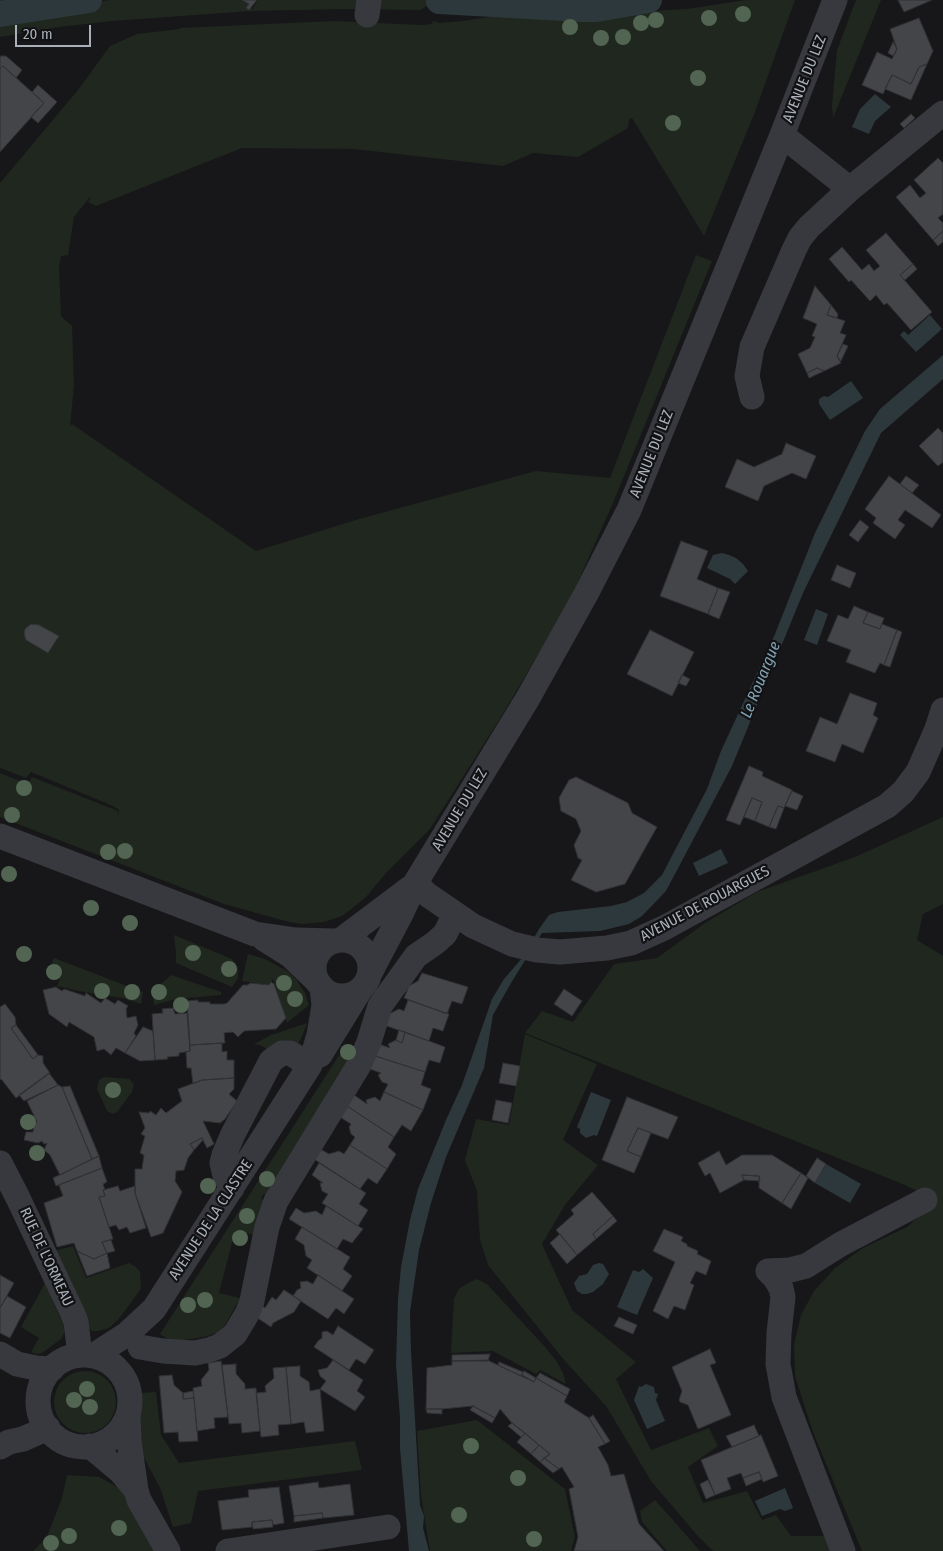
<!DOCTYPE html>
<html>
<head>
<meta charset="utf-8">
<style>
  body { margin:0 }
  #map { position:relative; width:943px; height:1551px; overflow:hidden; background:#171719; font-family:"Fira Sans Condensed",sans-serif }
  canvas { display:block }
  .scale { position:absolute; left:15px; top:25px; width:76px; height:22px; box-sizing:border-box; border:2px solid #a9b0b9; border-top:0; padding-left:6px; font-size:15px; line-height:18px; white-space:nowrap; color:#a9b0b9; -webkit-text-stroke:4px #121214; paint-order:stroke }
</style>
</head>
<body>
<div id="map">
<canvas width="943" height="1551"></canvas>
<div class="scale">20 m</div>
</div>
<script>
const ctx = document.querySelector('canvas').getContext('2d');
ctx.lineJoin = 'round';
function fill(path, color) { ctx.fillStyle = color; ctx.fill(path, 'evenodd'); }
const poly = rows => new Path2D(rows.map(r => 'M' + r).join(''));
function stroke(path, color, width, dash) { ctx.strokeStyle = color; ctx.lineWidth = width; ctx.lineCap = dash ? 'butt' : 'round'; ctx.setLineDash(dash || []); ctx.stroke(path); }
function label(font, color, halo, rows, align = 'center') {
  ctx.font = font + ' "Fira Sans Condensed",sans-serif'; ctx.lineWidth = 4.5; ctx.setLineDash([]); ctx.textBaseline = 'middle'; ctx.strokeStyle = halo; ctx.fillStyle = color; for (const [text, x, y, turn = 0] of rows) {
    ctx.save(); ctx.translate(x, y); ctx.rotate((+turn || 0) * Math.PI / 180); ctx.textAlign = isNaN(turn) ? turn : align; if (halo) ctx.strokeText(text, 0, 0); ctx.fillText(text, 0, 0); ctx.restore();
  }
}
fill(poly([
  [0,0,57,0,0,9],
  [110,0,245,0,251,4,252,10,258,0,437,0,420,10,347,9,251,11,112,21,59,27,0,37,0,17],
  [746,0,795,0,755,112,704,236,632,118,629,119,628,128,578,157,533,153,503,166,354,149,242,148,96,206,88,202,91,198,90,197,74,217,68,255,61,256,59,266,61,316,72,326,74,385,70,426,72,424,256,551,359,519,536,471,610,478,696,255,712,261,613,503,569,602,501,717,430,829,386,873,366,897,354,907,342,916,324,922,302,924,289,922,224,904,0,817,0,773,28,784,32,777,118,811,119,816,119,810,113,806,31,772,26,778,0,768,0,183,78,90,110,46,137,34,179,29,180,28,334,21,422,25,432,24,433,21,440,23,463,21,520,12,577,19,615,13,687,9],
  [856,0,881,0,833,118,832,105,837,50],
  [943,817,943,904,923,914,917,940,943,956,943,1551,862,1551,813,1432,795,1376,794,1345,801,1315,814,1291,835,1268,863,1248,907,1227,931,1206,925,1195,905,1185,525,1033,542,1011,573,1022,614,964,657,958,705,923,757,892,855,857],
  [174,935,232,959,238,968,238,978,232,987,176,963,176,952],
  [248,954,265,959,289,972,296,979,305,993,309,1005,287,1023,273,979,269,985,242,981],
  [54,958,143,992,141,1004,122,998,84,992,57,986,60,979,47,974],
  [171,975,221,992,221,995,176,999,154,1005,152,992],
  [307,1023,303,1034,298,1044,271,1051,260,1045,254,1044,271,1035],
  [525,1034,597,1064,563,1140,598,1165,565,1205,542,1244,572,1310,636,1362,616,1379,651,1450,709,1428,718,1446,688,1467,703,1503,747,1491,762,1520,776,1515,791,1536,824,1536,830,1551,713,1551,696,1534,651,1481,606,1406,564,1360,488,1265,480,1240,477,1191,465,1160,476,1119,509,1125],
  [343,1049,353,1050,349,1058,267,1196,264,1194,261,1198,264,1200,255,1235,235,1231,219,1293,240,1298,225,1325,217,1333,204,1337,176,1341,166,1338,160,1334],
  [104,1077,129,1079,134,1084,132,1092,117,1112,113,1114,107,1111,97,1089,99,1080],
  [73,1246,86,1278,129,1263,136,1267,140,1272,141,1288,138,1293,118,1320,109,1328,98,1331,92,1331,87,1327,50,1252],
  [477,1279,487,1284,546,1348,557,1362,563,1373,566,1384,540,1370,536,1374,493,1351,451,1353,454,1299,459,1289,466,1284],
  [45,1283,63,1324,65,1331,61,1339,42,1353,37,1354,31,1352,39,1338,21,1327],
  '54 1402a31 31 0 1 1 62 0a31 31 0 1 1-62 0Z',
  [156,1392,161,1435,179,1463,355,1441,362,1470,198,1491,191,1523,173,1527,161,1490,141,1452,138,1418,139,1393],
  [477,1420,565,1489,575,1537,571,1551,430,1551,421,1496,417,1431],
  [67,1475,99,1477,121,1489,168,1551,33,1551,47,1537,62,1498],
  [655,1500,673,1520,700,1551,667,1551,642,1522,640,1511]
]), '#1f271f');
fill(poly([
  [875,94,891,107,875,121,869,134,852,127,860,109],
  [930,315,942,329,916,352,900,335,904,331,908,335],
  [943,355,943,379,881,433,803,593,732,766,666,891,642,916,629,924,600,931,542,933,511,983,493,1015,484,1068,446,1157,431,1203,419,1250,410,1312,411,1351,420,1505,424,1516,423,1528,429,1551,409,1551,400,1448,400,1418,396,1364,398,1299,401,1267,410,1220,418,1189,446,1120,462,1085,492,999,504,979,523,957,539,929,549,915,558,912,611,906,627,902,644,893,662,875,707,789,721,751,775,634,815,533,865,431,880,409],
  [851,381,863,398,830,420,819,404,819,399,824,396,828,397],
  [722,553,729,555,736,558,743,564,748,571,735,584,730,579,707,568,713,555],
  [816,609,828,614,817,645,804,640],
  [721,849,728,863,699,876,693,863],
  [591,1092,611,1100,597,1136,594,1135,586,1138,580,1133,580,1129,577,1127],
  [826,1164,861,1184,850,1203,815,1183],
  [599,1263,603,1264,609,1274,603,1284,593,1292,587,1294,582,1294,577,1291,574,1283,577,1279,579,1276,587,1274,593,1265],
  [643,1269,653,1278,637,1315,617,1307,633,1270,639,1272],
  [646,1384,654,1387,655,1393,658,1394,656,1400,665,1421,647,1429,634,1400,639,1386,641,1387],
  [785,1488,793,1508,785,1511,780,1509,762,1516,755,1501]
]), '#2d383d');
stroke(poly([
  [439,1,583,9,596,9,649,0],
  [0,14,89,0]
]), '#2d383d', 26);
const building = poly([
  [242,0,257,0,249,10,246,8,249,4,242,0],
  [898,0,932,0,904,12,898,0],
  [919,18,933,51,927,64,919,67,911,84,892,75,883,94,862,85,877,52,892,59,897,49,890,29,919,18],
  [893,42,897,49,893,56,888,53,893,42],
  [0,56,6,56,22,70,16,78,3,66,0,69,0,56],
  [927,64,911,100,885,89,892,75,911,84,919,67,927,64],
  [3,66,44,103,0,152,0,69,3,66],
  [38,85,57,102,38,123,31,117,44,103,32,92,38,85],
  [911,114,915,118,904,128,900,124,911,114],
  [938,158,943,163,943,214,938,218,943,223,943,231,933,240,896,197,910,185,920,198,926,193,914,180,938,158],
  [943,231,943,242,938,246,933,240,943,231],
  [886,233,913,264,900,275,932,312,911,330,887,303,884,305,876,295,870,301,851,280,849,282,829,259,842,247,862,270,869,264,874,271,880,266,866,250,886,233],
  [913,264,917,269,905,280,900,275,913,264],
  [815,286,831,305,827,315,845,321,840,333,846,335,837,356,841,363,824,371,817,368,807,373,798,354,810,348,815,337,812,336,817,324,803,318,815,286],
  [831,305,838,314,837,318,827,315,831,305],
  [843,344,848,346,841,361,837,356,843,344],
  [817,368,824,371,809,378,807,373,817,368],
  [938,428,943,433,943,462,938,466,919,446,938,428],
  [786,443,816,456,806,479,792,473,764,486,758,501,725,487,737,459,754,467,782,454,786,443],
  [889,476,941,515,932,528,905,510,898,520,905,525,895,539,873,523,876,518,865,509,889,476],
  [906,476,919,485,912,493,900,484,906,476],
  [860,520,869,527,858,542,849,535,860,520],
  [681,541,708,551,697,579,718,588,708,614,660,596,681,541],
  [837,565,856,573,850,588,831,580,837,565],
  [718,588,730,592,719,619,708,614,718,588],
  [854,606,868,612,863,623,880,629,882,624,897,630,884,665,880,663,875,673,846,662,851,650,827,641,838,615,848,619,854,606],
  [868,612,884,618,880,629,863,623,868,612],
  [31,624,39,625,59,636,48,653,26,640,24,634,25,629,31,624],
  [650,630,694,652,672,696,627,674,650,630],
  [897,630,902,632,890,667,884,665,897,630],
  [682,675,690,679,686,686,678,683,682,675],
  [850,693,877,703,873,715,878,718,863,753,842,744,835,762,806,751,820,717,837,724,850,693],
  [749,766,763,772,762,776,792,790,784,808,778,806,769,827,755,821,762,802,752,798,740,825,726,820,749,766],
  [576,777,628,803,632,813,657,827,625,884,596,892,571,880,582,860,578,858,574,845,581,831,576,819,561,811,559,798,569,780,576,777],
  [792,791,803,796,797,810,785,806,792,791],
  [752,798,762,802,755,821,744,817,752,798],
  [778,806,784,808,776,829,769,827,778,806],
  [422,973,468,987,462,1004,452,1001,447,1014,404,998,409,986,418,981,422,973],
  [271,982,274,984,286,1018,276,1029,244,1031,238,1037,233,1032,224,1033,225,1043,190,1045,187,1001,198,1000,198,1002,210,1002,210,1004,224,1004,227,1003,243,985,248,985,250,983,269,985,271,982],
  [56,987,62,991,64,989,85,996,86,993,101,1003,105,998,115,1004,118,1000,128,1006,126,1009,127,1018,136,1016,138,1025,134,1033,136,1036,125,1053,116,1048,111,1055,104,1049,97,1051,94,1037,69,1022,67,1027,49,1014,43,990,56,987],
  [564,989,582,1001,572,1016,554,1004,564,989],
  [408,1000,449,1014,443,1031,433,1028,429,1041,384,1025,389,1014,399,1009,404,1011,408,1000],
  [5,1004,15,1017,16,1025,11,1028,33,1059,38,1055,43,1056,43,1063,50,1073,16,1098,2,1080,0,1079,0,1007,5,1004],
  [173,1008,175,1014,187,1013,190,1051,179,1053,179,1056,167,1057,168,1059,155,1060,152,1014,163,1013,162,1009,173,1008],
  [16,1025,38,1055,33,1059,11,1028,16,1025],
  [143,1027,153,1031,155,1060,140,1061,125,1053,143,1027],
  [399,1030,405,1032,402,1043,396,1040,399,1030],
  [405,1032,445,1047,440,1063,429,1060,425,1072,372,1055,376,1043,390,1048,388,1044,396,1040,402,1043,405,1032],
  [222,1043,222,1052,227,1051,227,1060,234,1060,234,1078,202,1080,193,1084,191,1068,187,1068,186,1052,190,1051,190,1045,222,1043],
  [372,1055,425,1072,421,1085,431,1089,423,1110,384,1092,388,1084,382,1082,378,1075,381,1073,367,1068,372,1055],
  [503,1063,520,1066,516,1086,499,1083,503,1063],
  [49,1073,58,1085,24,1101,19,1095,49,1073],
  [234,1078,234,1089,229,1094,237,1101,225,1119,220,1123,203,1121,214,1144,207,1148,202,1138,190,1144,194,1150,188,1158,184,1170,176,1171,175,1181,182,1192,163,1233,151,1237,135,1193,135,1169,142,1169,144,1155,140,1153,145,1136,141,1134,145,1128,139,1112,149,1113,150,1111,156,1115,161,1108,166,1113,182,1101,178,1089,202,1080,234,1078],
  [58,1085,62,1087,92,1159,60,1175,50,1155,44,1150,47,1143,44,1144,42,1141,38,1143,24,1140,26,1132,33,1132,34,1123,37,1122,27,1101,58,1085],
  [70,1086,99,1156,92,1159,62,1087,70,1086],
  [384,1092,423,1110,411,1131,402,1125,394,1137,347,1106,354,1095,367,1104,366,1100,375,1097,380,1101,384,1092],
  [627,1097,678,1117,668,1139,638,1128,627,1151,641,1157,634,1173,602,1160,627,1097],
  [496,1100,512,1103,508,1123,492,1120,496,1100],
  [347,1106,394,1137,388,1147,396,1154,387,1169,350,1145,355,1137,351,1134,349,1127,351,1124,340,1117,347,1106],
  [638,1128,651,1133,641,1157,627,1151,638,1128],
  [202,1138,203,1140,194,1150,190,1144,202,1138],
  [350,1145,387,1169,377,1184,368,1178,360,1189,314,1159,320,1149,329,1154,339,1151,344,1154,350,1145],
  [719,1151,726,1165,742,1155,772,1155,801,1173,782,1203,759,1188,759,1176,742,1175,744,1180,720,1193,710,1173,705,1176,698,1163,719,1151],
  [99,1156,102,1168,56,1186,53,1178,99,1156],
  [817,1158,826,1164,815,1183,806,1176,817,1158],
  [319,1163,366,1193,359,1204,368,1210,358,1226,322,1203,328,1194,322,1191,320,1183,323,1183,312,1175,319,1163],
  [102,1168,107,1182,103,1184,105,1190,103,1190,105,1196,99,1197,113,1239,102,1242,107,1253,94,1259,77,1251,74,1243,57,1247,44,1203,63,1196,59,1185,102,1168],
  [801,1173,808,1178,791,1209,782,1203,801,1173],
  [742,1175,759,1176,760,1181,744,1180,742,1175],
  [118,1186,120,1191,135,1186,135,1193,146,1228,130,1233,127,1227,119,1230,116,1225,109,1227,99,1197,105,1196,103,1190,118,1186],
  [592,1192,613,1216,593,1234,596,1239,577,1255,556,1230,574,1214,571,1210,592,1192],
  [326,1206,363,1229,352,1243,343,1239,337,1249,289,1219,296,1208,304,1213,316,1211,322,1215,326,1206],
  [613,1216,617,1221,596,1239,593,1234,613,1216],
  [302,1227,350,1257,343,1269,352,1276,342,1291,307,1268,312,1260,306,1256,304,1245,295,1239,302,1227],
  [664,1229,683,1237,681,1241,687,1244,687,1246,698,1251,697,1254,711,1261,706,1275,696,1271,690,1283,694,1285,685,1310,674,1306,668,1319,653,1311,675,1262,653,1251,664,1229],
  [560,1234,577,1255,567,1264,550,1243,560,1234],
  [111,1240,115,1251,107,1253,102,1242,111,1240],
  [77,1251,94,1259,107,1253,110,1268,87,1276,77,1251],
  [0,1275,14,1283,0,1308,0,1275],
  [318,1275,354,1299,344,1314,336,1308,328,1319,293,1296,297,1290,301,1288,300,1282,307,1281,313,1284,318,1275],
  [284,1290,301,1301,294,1312,273,1323,271,1327,253,1315,260,1304,265,1308,272,1297,276,1300,284,1290],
  [7,1296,26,1307,10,1338,0,1333,0,1308,7,1296],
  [619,1317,637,1325,633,1334,614,1326,619,1317],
  [338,1326,374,1350,365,1364,356,1359,349,1370,314,1347,318,1341,322,1338,322,1332,327,1331,333,1335,338,1326],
  [710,1349,716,1363,710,1365,731,1415,698,1429,688,1405,680,1402,679,1400,682,1391,672,1367,710,1349],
  [490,1354,488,1361,452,1361,452,1355,490,1354],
  [333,1360,363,1380,357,1391,365,1397,355,1411,320,1389,326,1381,320,1376,318,1370,327,1368,333,1360],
  [487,1360,534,1382,536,1378,567,1396,564,1402,589,1418,605,1444,598,1447,608,1465,611,1476,624,1474,639,1524,664,1551,574,1551,578,1537,569,1489,574,1487,562,1467,559,1469,544,1458,550,1454,512,1423,500,1409,495,1418,473,1406,442,1409,426,1409,427,1368,452,1365,452,1361,487,1360],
  [221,1361,228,1417,214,1418,215,1428,197,1431,193,1388,202,1386,201,1380,209,1370,208,1363,221,1361],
  [499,1362,523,1372,521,1376,498,1365,499,1362],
  [236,1364,236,1374,245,1384,245,1389,256,1388,260,1431,242,1433,241,1423,229,1424,222,1365,236,1364],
  [300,1366,300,1376,309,1382,310,1391,320,1389,324,1431,306,1433,304,1422,291,1424,286,1367,300,1366],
  [286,1367,291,1424,278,1425,279,1435,261,1437,256,1393,266,1392,265,1386,274,1378,273,1368,286,1367],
  [524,1371,536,1378,534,1382,522,1375,524,1371],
  [540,1373,570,1389,567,1396,536,1378,540,1373],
  [172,1375,174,1385,183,1393,183,1399,194,1398,198,1441,179,1442,178,1432,164,1433,159,1376,172,1375],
  [193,1391,194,1398,183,1399,183,1393,193,1391],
  [473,1406,495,1418,492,1423,470,1410,473,1406],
  [426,1409,442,1409,442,1414,427,1413,426,1409],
  [593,1415,610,1441,605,1444,589,1418,593,1415],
  [512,1423,525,1433,521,1437,508,1426,512,1423],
  [754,1425,759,1436,732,1447,726,1436,754,1425],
  [525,1433,539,1445,531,1454,517,1442,525,1433],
  [761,1435,778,1476,763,1482,759,1472,743,1478,741,1473,727,1478,731,1489,715,1495,701,1460,761,1435],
  [539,1445,550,1454,540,1462,531,1454,539,1445],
  [544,1458,559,1469,553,1473,540,1462,544,1458],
  [759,1472,762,1479,746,1486,743,1478,759,1472],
  [708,1480,715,1495,706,1499,700,1484,708,1480],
  [318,1482,319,1488,350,1484,354,1515,323,1518,322,1513,294,1516,289,1486,318,1482],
  [279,1487,284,1523,273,1525,272,1520,252,1522,252,1527,222,1530,218,1501,249,1497,248,1490,279,1487],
  [322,1513,323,1518,294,1522,294,1516,322,1513],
  [272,1520,273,1527,253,1529,252,1522,272,1520]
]);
fill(building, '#434549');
stroke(building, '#313135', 1);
stroke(poly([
  [367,15,369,0],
  [782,135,850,189,943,113],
  [752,397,747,376,752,347,794,250,800,238,809,227,850,189],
  [0,836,255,934,296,940,333,941],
  [416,882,425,893,473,926,512,944,537,950,560,952,607,948,631,943,664,928,887,806,903,792,918,772,937,729,943,710],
  [264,939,291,956,318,982],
  '314 968a28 28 0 1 1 56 0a28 28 0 1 1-56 0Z',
  [341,940,410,888],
  [370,973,401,914,416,882,528,698,586,594,629,510,782,135,835,0],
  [320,1055,360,990],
  [0,1163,18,1198,72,1312,76,1322,80,1355],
  [232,1188,225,1176,222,1163,224,1155,233,1134,271,1061,282,1053,290,1053,310,1065],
  [768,1271,775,1278,781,1288,783,1297,779,1333,778,1364,784,1397,843,1551],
  [768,1271,790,1270,806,1266,841,1244,925,1200],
  [140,1347,163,1351,195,1353,209,1350,220,1346,235,1334,247,1314,252,1301,267,1227,276,1201,359,1065,369,1042,380,1006,416,956,435,943,445,934,450,924,454,913],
  [0,1354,17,1364,36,1368,52,1369],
  '38 1401a46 46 0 1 1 92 0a46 46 0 1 1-92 0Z',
  [93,1356,127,1334,154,1309,310,1065,319,1035,324,1005,322,987],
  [128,1416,129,1441,136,1490,139,1500,168,1551],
  [90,1446,121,1472,136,1490],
  [0,1447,9,1442,23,1439,48,1428],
  [228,1551,388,1527]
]), '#38393e', 25);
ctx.fillStyle = '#526552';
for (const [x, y] of [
  [743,14],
  [709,18],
  [656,20],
  [641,23],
  [570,27],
  [623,37],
  [601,38],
  [698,78],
  [673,123],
  [24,788],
  [12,815],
  [125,851],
  [108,852],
  [9,874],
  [91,908],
  [130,923],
  [193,953],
  [24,954],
  [229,969],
  [54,972],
  [284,983],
  [102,991],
  [132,992],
  [159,992],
  [295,999],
  [181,1005],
  [348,1052],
  [113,1090],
  [28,1122],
  [37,1153],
  [267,1179],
  [208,1186],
  [247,1216],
  [240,1238],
  [205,1300],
  [188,1305],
  [87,1389],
  [74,1400],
  [90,1407],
  [471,1446],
  [518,1478],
  [459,1515],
  [119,1528],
  [69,1536],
  [534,1539],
  [51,1543]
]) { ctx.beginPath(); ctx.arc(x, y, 8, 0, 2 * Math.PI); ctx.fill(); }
label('15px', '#a9b0b9', '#121214', [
  ["AVENUE DU LEZ",805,79,-68],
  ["AVENUE DU LEZ",652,454,-68],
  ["AVENUE DU LEZ",460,810,-59],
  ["AVENUE DE ROUARGUES",705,904,-28],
  ["AVENUE DE LA CLASTRE",211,1220,-57],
  ["RUE DE L'ORMEAU",46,1257,65]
]);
label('italic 16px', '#80a2b3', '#121214', [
  ["Le Rouargue",761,680,-68]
]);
</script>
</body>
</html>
